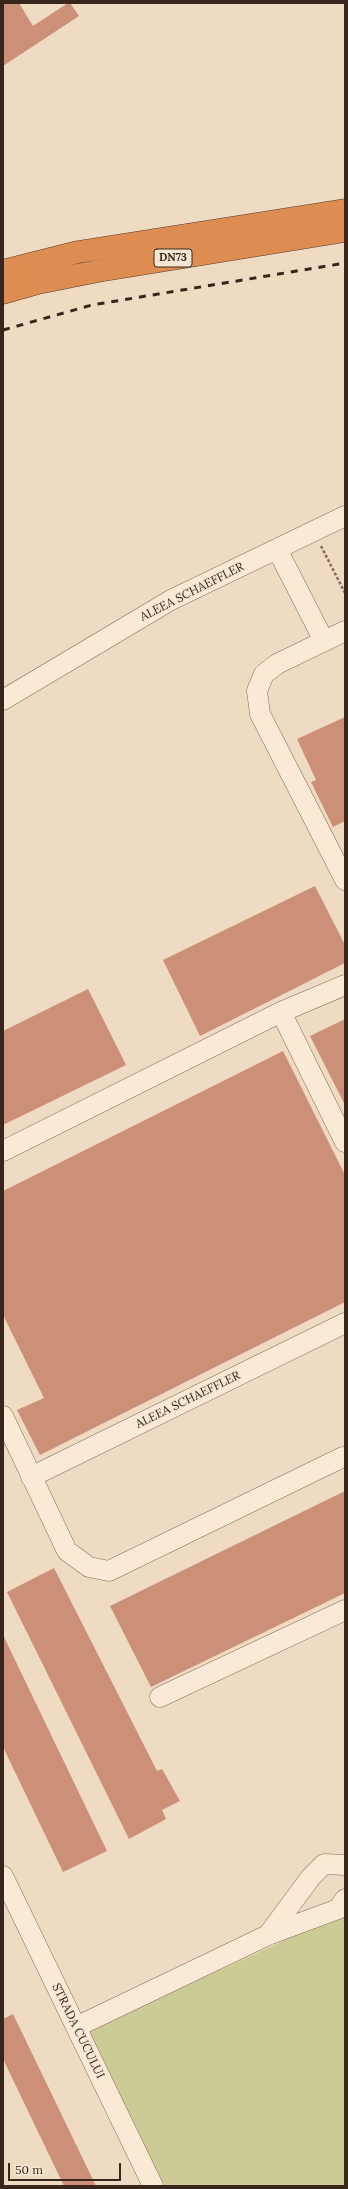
<!DOCTYPE html>
<html>
<head>
<meta charset="utf-8">
<style>
  body { margin:0 }
  #map { position:relative; width:348px; height:2189px; overflow:hidden; background:#eedbc2; font-family:Lora,serif }
  canvas { display:block }
  .frame { position:absolute; inset:0; border:4px solid #38261d; pointer-events:none }
  .scale { position:absolute; left:8px; top:2163px; width:113px; height:18px; box-sizing:border-box; border:2px solid #38261d; border-top:0; padding-left:5px; font-size:12px; line-height:14px; white-space:nowrap; color:#38261d; -webkit-text-stroke:3px #f5e6d2; paint-order:stroke }
</style>
</head>
<body>
<div id="map">
<canvas width="348" height="2189"></canvas>
<div class="frame"></div>
<div class="scale">50 m</div>
</div>
<script>
const ctx = document.querySelector('canvas').getContext('2d');
ctx.lineJoin = 'round';
function fill(path, color) { ctx.fillStyle = color; ctx.fill(path, 'evenodd'); }
const poly = rows => new Path2D(rows.map(r => 'M' + r).join(''));
function stroke(path, color, width, dash) { ctx.strokeStyle = color; ctx.lineWidth = width; ctx.lineCap = dash ? 'butt' : 'round'; ctx.setLineDash(dash || []); ctx.stroke(path); }
function label(font, color, halo, rows, align = 'center') {
  ctx.font = font + ' Lora,serif'; ctx.lineWidth = 3; ctx.setLineDash([]); ctx.textBaseline = 'middle'; ctx.strokeStyle = halo; ctx.fillStyle = color; for (const [text, x, y, turn = 0] of rows) {
    ctx.save(); ctx.translate(x, y); ctx.rotate((+turn || 0) * Math.PI / 180); ctx.textAlign = isNaN(turn) ? turn : align; if (halo) ctx.strokeText(text, 0, 0); ctx.fillText(text, 0, 0); ctx.restore();
  }
}
fill(poly([
  [345,1905,345,2186,163,2186,87,2030,275,1945]
]), '#cccb96');
fill(poly([
  [3,3,19,3,33,26,68,3,70,3,79,16,3,66],
  [345,717,345,821,333,827,311,782,316,780,297,739],
  [315,886,345,945,345,963,200,1036,163,960],
  [88,989,126,1065,3,1125,3,1031],
  [345,1019,345,1105,310,1036],
  [283,1051,345,1175,345,1302,40,1455,17,1410,44,1398,3,1315,3,1191],
  [345,1491,345,1593,151,1687,110,1606],
  [54,1568,157,1771,162,1769,180,1801,162,1810,166,1819,129,1839,7,1592],
  [3,1635,107,1851,63,1872,3,1747],
  [13,2014,96,2186,64,2186,3,2059,3,2019]
]), '#cc8f78');
const minor = poly([
  [277,549,324,641],
  [345,631,277,664,264,674,257,691,260,714,345,880],
  [3,700,171,600,345,516],
  [281,1012,345,1142],
  [3,1151,281,1012,345,985],
  [3,1416,67,1551,89,1567,109,1571,343,1457],
  [31,1477,345,1323],
  [160,1697,345,1610],
  [3,1876,153,2186],
  [268,1935,311,1877,324,1864,345,1865],
  [76,2027,268,1935,338,1909,345,1899]
]);
const highway = poly([
  [3,271,78,252,345,210],
  [3,293,38,283,98,271,345,231]
]);
stroke(minor, '#886b59', 21);
stroke(highway, '#563b2d', 23);
stroke(poly([
  [321,546,345,593]
]), '#886b59', 2.5, [3, 2]);
stroke(minor, '#f9e9d5', 20);
stroke(highway, '#de8d52', 22);
stroke(poly([
  [3,330,92,305,345,263]
]), '#38261d', 3, [7, 7]);
for (const [x, y, w] of [
  [173,258,38]
]) { const box = new Path2D(); box.roundRect(x - w / 2, y - 9, w, 18, 3); ctx.fillStyle = '#f5e6d2'; ctx.fill(box); stroke(box, '#38261d', 1); }
label('bold 11px', '#38261d', null, [
  ["DN73",173,258]
]);
label('12px', '#38261d', '#f5e6d2', [
  ["ALEEA SCHAEFFLER",192,592,-27],
  ["ALEEA SCHAEFFLER",188,1400,-26],
  ["STRADA CUCULUI",78,2031,64]
]);
</script>
</body>
</html>
